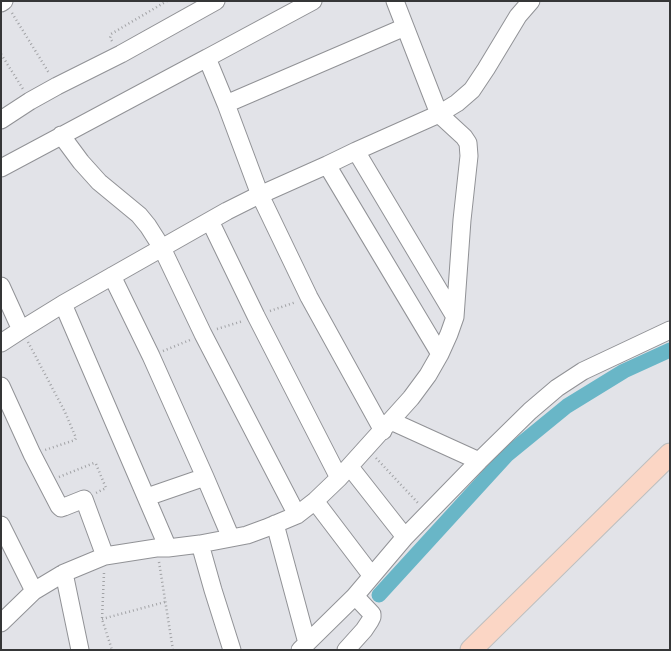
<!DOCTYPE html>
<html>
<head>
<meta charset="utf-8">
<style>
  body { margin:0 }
  #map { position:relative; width:671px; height:651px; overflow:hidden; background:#e2e3e8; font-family:Merriweather,serif }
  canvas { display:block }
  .frame { position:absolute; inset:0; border:2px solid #353637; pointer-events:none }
</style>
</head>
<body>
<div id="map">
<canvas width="671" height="651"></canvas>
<div class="frame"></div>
</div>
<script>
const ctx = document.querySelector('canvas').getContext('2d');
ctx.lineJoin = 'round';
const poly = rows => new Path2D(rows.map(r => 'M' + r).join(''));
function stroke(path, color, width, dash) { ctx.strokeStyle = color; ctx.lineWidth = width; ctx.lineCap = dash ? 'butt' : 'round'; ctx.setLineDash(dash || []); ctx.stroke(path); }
stroke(poly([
  [379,595,507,455,567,406,624,371,670,350]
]), '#69b6c7', 15);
const minor = poly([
  [313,1,207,58,226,104,260,195,309,297,383,431],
  [1,3,4,1],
  [226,104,405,27],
  [1,120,30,101,57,86,121,54,216,1],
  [61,135,81,162,99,182,139,215,148,226,162,248,203,334,297,515],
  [356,151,455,317],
  [327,165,440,354],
  [1,168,207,58],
  [210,221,256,316,339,478],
  [112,276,151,356,205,477,231,538],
  [1,286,21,330],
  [63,304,168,548],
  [1,343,21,330,63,304,227,211,253,198,327,165,356,151,439,114,457,103,472,90,486,69,518,16,531,1],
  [1,386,32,454,59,506,61,508,64,507,84,499,105,556],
  [391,421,479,461],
  [350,467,405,537],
  [147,497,205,477],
  [315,501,372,576],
  [275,524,307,643],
  [1,525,34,591],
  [200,544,213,590,232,650],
  [64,573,80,650],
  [1,623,34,591,64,573,105,556,156,548,168,548,200,544,247,535,266,528,297,515,315,501,339,478,411,398,428,375,440,354,449,334,455,317,462,220,469,156,468,143,464,137,439,114,395,1],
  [300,650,355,596],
  [346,650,364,630,370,621,372,617,372,614,355,596,405,537,479,461,530,411,557,388,583,371,670,330]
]);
const major = poly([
  [471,650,670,454]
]);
stroke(minor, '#919296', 19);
stroke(major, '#bebfbf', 23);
stroke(poly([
  [12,13,49,73],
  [112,41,110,38,111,34,167,1],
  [1,54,23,89],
  [270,311,296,302],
  [217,329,243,321],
  [28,342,65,412,76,438,75,440,45,450],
  [163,351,190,340],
  [376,458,418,503],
  [59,477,94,463,96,464,106,488,96,493],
  [159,562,173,650],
  [104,573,102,619,112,650],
  [102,619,165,602]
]), '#a1a2a5', 2.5, [1, 3]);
stroke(minor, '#fff', 17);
stroke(major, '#fbd6c5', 21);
</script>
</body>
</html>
